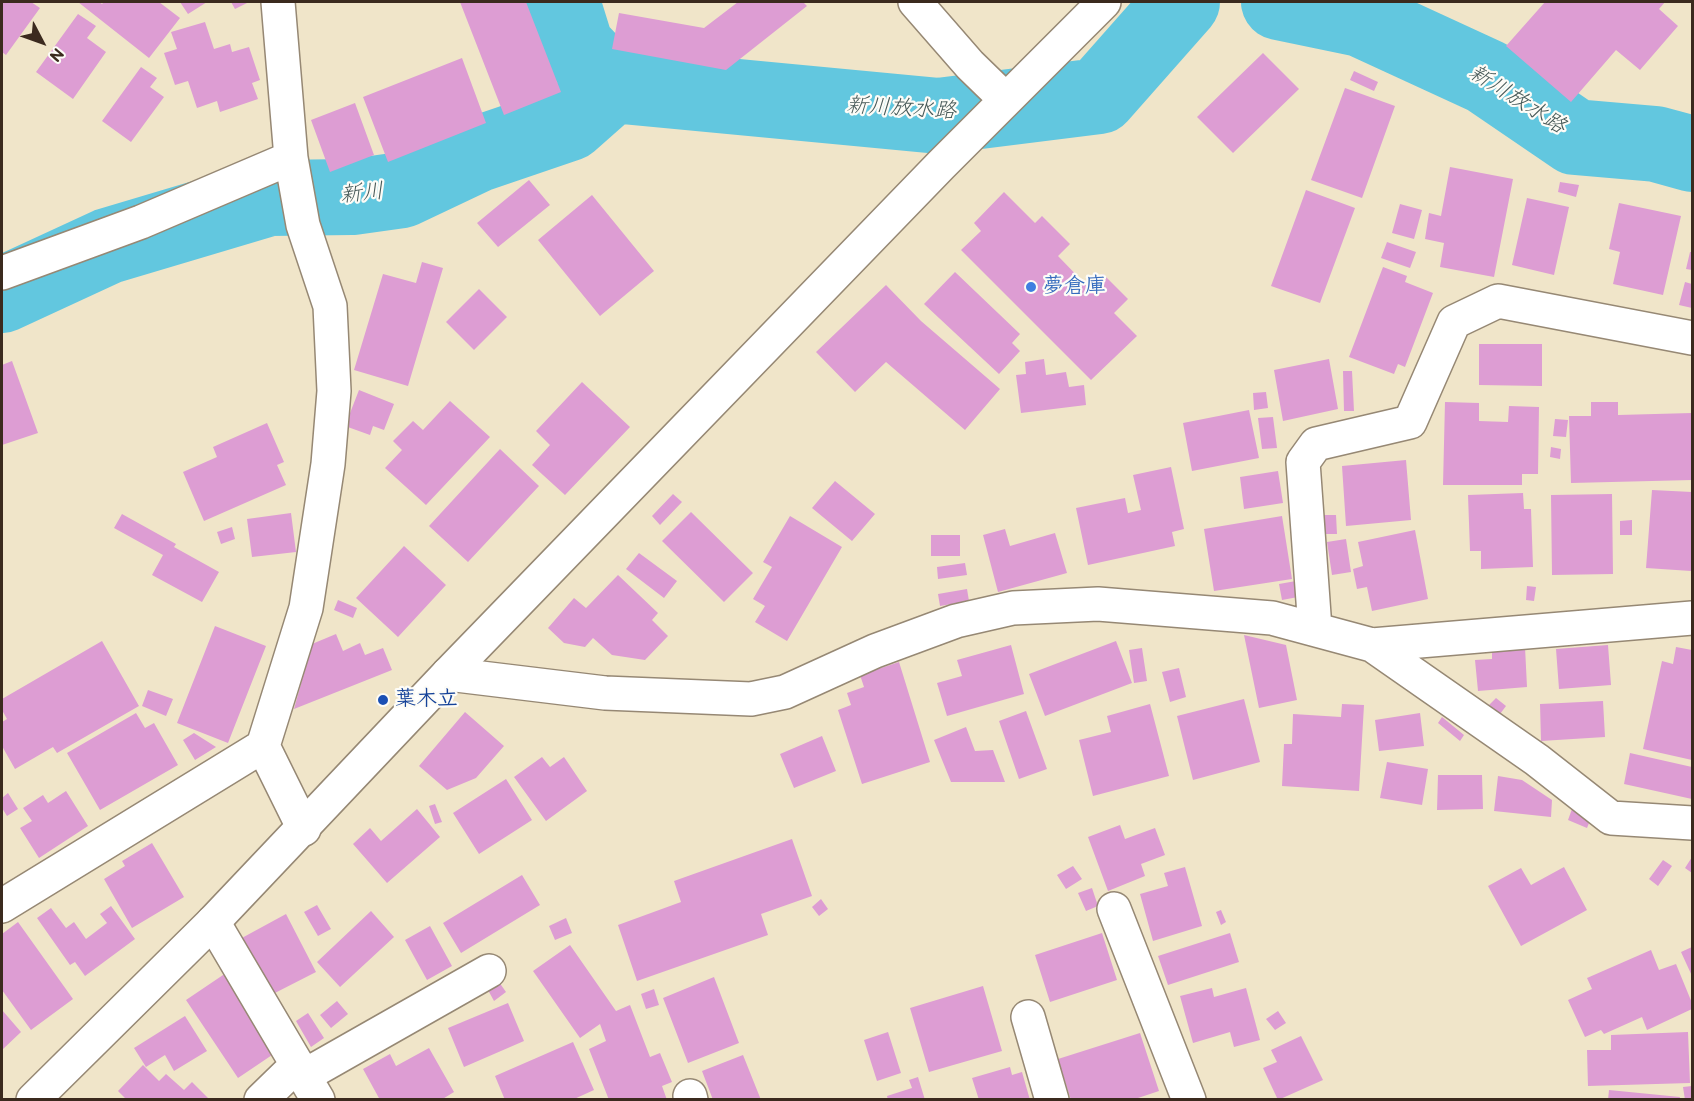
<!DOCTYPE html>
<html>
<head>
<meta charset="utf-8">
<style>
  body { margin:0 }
  #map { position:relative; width:1694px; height:1101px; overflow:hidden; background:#f0e5c9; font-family:"Balsamiq Sans",sans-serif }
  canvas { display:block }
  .frame { position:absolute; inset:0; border:3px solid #3b2a1e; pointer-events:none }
  .north { position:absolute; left:12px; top:12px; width:60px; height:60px; -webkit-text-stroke:4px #fdfcf7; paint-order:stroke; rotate:131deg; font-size:16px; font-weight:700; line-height:24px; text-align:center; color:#3b2a1e }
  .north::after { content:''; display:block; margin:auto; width:21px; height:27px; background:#3b2a1e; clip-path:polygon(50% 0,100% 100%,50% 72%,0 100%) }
</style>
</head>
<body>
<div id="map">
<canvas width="1694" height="1101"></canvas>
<div class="frame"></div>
<div class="north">N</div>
</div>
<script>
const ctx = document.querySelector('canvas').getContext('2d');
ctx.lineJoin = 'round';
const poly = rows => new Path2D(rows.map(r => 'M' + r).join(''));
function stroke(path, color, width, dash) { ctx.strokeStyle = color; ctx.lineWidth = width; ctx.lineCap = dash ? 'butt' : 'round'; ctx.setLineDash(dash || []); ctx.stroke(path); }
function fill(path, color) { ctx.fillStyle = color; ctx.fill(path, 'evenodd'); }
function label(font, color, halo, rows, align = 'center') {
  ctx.font = font + ' "Balsamiq Sans","Klee One",sans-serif'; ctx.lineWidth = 4.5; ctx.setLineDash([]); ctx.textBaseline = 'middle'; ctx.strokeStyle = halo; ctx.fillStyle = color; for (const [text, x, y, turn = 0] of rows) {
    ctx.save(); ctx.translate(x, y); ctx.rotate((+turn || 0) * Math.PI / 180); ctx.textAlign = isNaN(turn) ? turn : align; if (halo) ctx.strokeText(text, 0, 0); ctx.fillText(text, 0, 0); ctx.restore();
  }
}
stroke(poly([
  [562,2,576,47,612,85],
  [1279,2,1361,19,1487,77,1575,137,1656,144,1692,154],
  [612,85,939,116,1099,96,1182,2],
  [2,295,108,246,269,198,352,197,402,190,478,154,569,123,612,85]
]), '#62c7df', 76);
fill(poly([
  [2,2,31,2,40,8,6,55,2,52],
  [78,2,99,2,102,4,104,2,159,2,180,18,149,58],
  [180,2,207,2,188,14],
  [231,2,249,2,235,9],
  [460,2,526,2,561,92,504,115],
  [738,2,803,2,807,6,726,70,612,49,619,13,704,28],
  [1545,2,1665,2,1659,9,1678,26,1640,70,1616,50,1571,102,1506,46],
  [78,14,96,26,87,38,106,52,73,99,36,72],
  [205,22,214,49,230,44,232,52,249,47,260,80,252,83,258,99,220,112,217,101,197,108,188,81,175,85,164,53,177,49,171,32],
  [1263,53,1299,89,1233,153,1197,117],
  [462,58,486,123,388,162,363,97],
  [141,67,157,78,150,87,164,97,131,142,102,121],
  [1354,71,1378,82,1374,91,1350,80],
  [1345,88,1395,106,1362,198,1311,180],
  [355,103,374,155,330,172,311,120],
  [1450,167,1513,179,1494,277,1440,267,1444,243,1425,239,1429,213,1441,216],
  [529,180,550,205,498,247,477,223],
  [1560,182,1579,185,1576,197,1558,192],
  [1306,190,1355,208,1320,303,1271,286],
  [1004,192,1035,223,1042,216,1070,244,1058,256,1089,288,1103,274,1128,299,1114,313,1137,336,1091,380,961,250,981,231,974,223],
  [592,195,654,271,600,316,538,240],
  [1527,198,1569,207,1554,275,1512,265],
  [1619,203,1681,216,1663,295,1613,284,1620,252,1609,249],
  [1400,204,1422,210,1414,239,1392,233],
  [1387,242,1416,252,1410,268,1381,258],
  [1690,252,1692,252,1692,270,1686,269],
  [422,262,443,268,408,386,354,370,383,274,416,283],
  [1383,267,1407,276,1405,282,1433,293,1405,367,1398,364,1394,374,1349,357],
  [955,272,1020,334,1012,343,1020,351,999,374,924,304],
  [1685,282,1692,284,1692,308,1679,305],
  [886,285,921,321,1000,389,965,430,886,362,855,392,816,352],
  [479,289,507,317,474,350,446,322],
  [1479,344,1542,344,1542,386,1479,385],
  [1044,359,1046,375,1066,372,1069,387,1084,385,1086,405,1021,413,1016,375,1026,374,1025,362],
  [1329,359,1338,409,1283,421,1274,370],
  [12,361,38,433,2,445,2,365],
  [1343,371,1352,371,1354,411,1344,411],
  [582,382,630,427,565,495,532,465,550,445,536,431],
  [359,390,394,404,384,430,373,426,370,435,345,426],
  [1266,392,1268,408,1254,410,1253,393],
  [450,401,490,437,426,505,385,468,402,450,393,441,413,421,423,430],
  [1445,402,1479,403,1479,421,1508,422,1509,406,1539,407,1538,474,1522,474,1522,485,1443,485],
  [1591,402,1618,402,1618,415,1692,413,1692,480,1571,483,1569,416,1591,416],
  [1249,410,1259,458,1192,471,1183,423],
  [1273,417,1277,448,1262,449,1258,418],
  [1555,419,1568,420,1566,437,1553,436],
  [267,423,284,462,277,465,286,485,204,521,183,472,217,457,213,447],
  [1551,447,1561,449,1560,459,1550,457],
  [500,449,539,486,468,562,429,526],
  [1406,460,1411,520,1346,526,1342,466],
  [1171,467,1184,529,1172,532,1175,546,1088,565,1076,508,1125,498,1128,513,1141,510,1133,475],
  [1278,471,1283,503,1244,509,1240,477],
  [835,481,875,514,852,541,812,508],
  [1652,490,1692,492,1691,571,1646,568],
  [1523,493,1524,509,1531,509,1533,567,1481,569,1481,551,1470,551,1468,495],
  [673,494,682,502,660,525,652,516],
  [1612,494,1613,574,1552,575,1551,495],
  [691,512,753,573,724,602,662,541],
  [291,513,296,552,252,557,247,519],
  [122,514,176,544,174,547,219,572,202,602,152,575,163,555,114,528],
  [1321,515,1336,515,1337,534,1321,534],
  [790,516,842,547,787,641,755,622,765,606,753,599,772,567,763,562],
  [1282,516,1292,579,1214,591,1204,529],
  [1632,520,1632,535,1620,535,1620,521],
  [232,527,235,539,221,544,217,532],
  [1005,529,1010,546,1055,533,1067,573,998,592,983,535],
  [1415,530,1428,599,1372,611,1367,587,1357,589,1353,569,1363,566,1358,542],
  [931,535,960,535,960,556,931,556],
  [1346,539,1351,572,1332,575,1327,542],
  [404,546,446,585,398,637,356,598],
  [639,553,677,581,664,598,626,569],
  [965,563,967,575,938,579,937,567],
  [618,575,658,613,652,620,668,636,645,660,612,655,593,638,585,647,564,643,548,628,574,598,586,608],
  [1296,581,1298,597,1282,600,1279,584],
  [1527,586,1536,587,1534,601,1526,600],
  [967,589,969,601,940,606,938,594],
  [338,600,357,608,353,618,334,610],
  [215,626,266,646,228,743,177,723],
  [336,634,343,651,360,643,365,655,383,648,392,670,294,709,312,644],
  [1244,635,1286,645,1297,700,1259,708],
  [102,641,139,706,57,753,53,747,15,769,2,746,2,722,7,719,2,710,2,699],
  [1116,641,1132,683,1045,716,1029,674],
  [1011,645,1024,694,947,716,937,683,962,676,957,660],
  [1608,645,1611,685,1559,689,1556,649],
  [1525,647,1527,687,1478,691,1475,660,1492,659,1492,648],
  [1676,647,1692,650,1692,760,1643,749,1662,661,1673,664],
  [1142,648,1147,681,1134,683,1129,650],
  [899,662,930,762,862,784,838,710,851,705,847,693,864,687,860,675],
  [1179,668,1186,697,1170,702,1162,672],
  [148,690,173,699,166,716,142,706],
  [1496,698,1506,706,1500,714,1489,705],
  [1244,699,1260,762,1193,780,1177,716],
  [1603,701,1605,737,1541,741,1540,704],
  [1150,704,1169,776,1093,796,1079,740,1111,732,1107,716],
  [1342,704,1364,705,1359,791,1282,786,1284,744,1292,744,1293,714,1341,717],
  [1026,711,1047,769,1019,779,999,721],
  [465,712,504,746,476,778,447,790,419,766],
  [136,713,145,728,154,723,178,765,100,810,67,753],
  [1420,713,1424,746,1379,751,1375,720],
  [1442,717,1464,735,1460,741,1438,723],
  [966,727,975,751,993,750,1005,782,951,782,934,740],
  [194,733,216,747,195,760,183,740],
  [822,736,836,771,794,788,780,754],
  [1630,753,1692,767,1692,799,1624,784],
  [542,757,550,767,564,757,587,791,546,821,514,777],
  [1387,762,1428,769,1422,805,1380,798],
  [1438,775,1482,775,1483,809,1437,810],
  [1498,776,1522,780,1552,800,1551,817,1494,811],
  [506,779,532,820,479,854,453,813],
  [66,791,88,826,39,858,20,828,32,821,23,808,43,795,48,803],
  [8,793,18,809,7,816,2,808,2,798],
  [435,804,442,822,435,824,429,806],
  [417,809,440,837,387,883,353,844,370,828,381,841],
  [1572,809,1591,818,1587,828,1568,820],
  [1120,825,1125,839,1155,828,1165,855,1141,864,1145,876,1108,891,1088,837],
  [792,839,812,896,761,914,768,935,637,981,618,925,681,902,674,881],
  [152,843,184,897,132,928,104,879,125,866,122,861],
  [1692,857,1692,873,1685,868],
  [1663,860,1672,866,1658,886,1649,879],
  [1073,866,1082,879,1066,889,1057,875],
  [1185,867,1202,926,1153,941,1140,894,1168,886,1164,873],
  [1564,867,1587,910,1521,946,1488,886,1521,868,1531,885],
  [522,875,540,905,461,953,443,923],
  [1092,888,1098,906,1086,911,1078,893],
  [821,899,828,909,819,916,812,907],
  [317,905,331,929,318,936,304,912],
  [111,906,135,939,85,976,75,962,70,965,37,918,51,908,66,928,74,922,86,939,107,923,100,914],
  [1221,910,1226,922,1221,925,1216,912],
  [371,911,394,937,340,987,317,962],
  [286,914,316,972,269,996,240,939],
  [566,918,572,933,555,940,549,926],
  [18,922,73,999,31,1030,2,990,2,934],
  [430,926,452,966,427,980,405,940],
  [1102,933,1117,980,1050,1002,1035,955],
  [1230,933,1239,962,1168,985,1158,956],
  [570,945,616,1011,630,1005,650,1057,660,1053,672,1082,662,1086,667,1100,609,1100,589,1049,606,1041,600,1024,580,1038,533,971],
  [1692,947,1692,976,1681,952],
  [1651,950,1659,970,1676,964,1692,1003,1692,1009,1647,1030,1642,1017,1604,1034,1601,1030,1585,1037,1568,1000,1592,989,1587,978],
  [226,973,278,1051,238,1078,186,1000],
  [714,977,739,1043,688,1063,663,998],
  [499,982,506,992,494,1001,488,990],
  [983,986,1002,1051,929,1072,910,1008],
  [1212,988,1214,997,1246,988,1260,1040,1234,1047,1230,1032,1193,1043,1180,996],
  [654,989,659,1005,646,1009,641,994],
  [337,1001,348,1014,331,1028,320,1015],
  [508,1003,524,1041,464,1067,448,1028],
  [2,1010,21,1032,2,1050],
  [1278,1011,1286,1023,1275,1030,1266,1019],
  [308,1013,324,1038,311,1047,296,1021],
  [185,1016,207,1051,174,1071,165,1055,146,1067,134,1048],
  [888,1032,901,1073,877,1081,864,1040],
  [1688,1032,1690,1083,1588,1086,1587,1050,1611,1050,1611,1035],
  [1140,1033,1159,1091,1132,1100,1081,1098,1071,1100,1058,1059],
  [1301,1036,1323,1080,1278,1100,1263,1068,1277,1062,1271,1050],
  [573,1042,594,1090,572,1100,505,1100,495,1076],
  [429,1048,454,1092,441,1100,380,1100,363,1069,390,1054,396,1066],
  [743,1055,761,1100,713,1100,702,1071],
  [143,1065,159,1081,166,1074,184,1090,192,1082,210,1100,127,1100,118,1091],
  [1010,1067,1012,1075,1022,1072,1030,1100,979,1100,972,1078],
  [918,1077,925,1100,888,1100,887,1096,912,1088,909,1080],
  [1692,1086,1692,1100,1685,1100,1683,1087],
  [1609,1090,1680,1097,1679,1100,1608,1100]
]), '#dd9dd3');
const minor = poly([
  [278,2,291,158,303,225,330,306,334,391,328,464,306,608,263,746,304,829],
  [2,273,141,222,291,158],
  [1315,629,1303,462,1316,444,1410,422,1454,322,1498,301,1692,338],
  [1372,645,1692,618],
  [448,674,605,693,751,699,785,692,875,651,956,621,1013,608,1098,604,1272,618,1372,645,1537,760,1611,818,1692,823],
  [2,906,263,746],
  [1114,909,1189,1100],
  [213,922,318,1100],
  [1028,1017,1052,1100],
  [304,1076,489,971],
  [690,1096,691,1100],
  [261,1100,296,1066]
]);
const tertiary = poly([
  [915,2,970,65,1006,100],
  [33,1100,213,922,448,674,941,165,1104,2]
]);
stroke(minor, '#968874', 36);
stroke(tertiary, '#968874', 36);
stroke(minor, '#fff', 33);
stroke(tertiary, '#fff', 33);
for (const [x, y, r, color] of [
  [1031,287,6,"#3f7fe0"],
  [383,700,6,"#1a4fb4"]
]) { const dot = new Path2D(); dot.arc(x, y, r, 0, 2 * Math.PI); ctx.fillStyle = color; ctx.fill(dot); stroke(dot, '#fdfcf7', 2); }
label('bold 21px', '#366cbe', '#fdfcf7', [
  ["夢倉庫",1043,287]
], 'left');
label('bold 21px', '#164399', '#fdfcf7', [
  ["葉木立",395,700]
], 'left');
label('italic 22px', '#475958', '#fdfcf7', [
  ["新川放水路",1517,100,32],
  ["新川放水路",901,109,3],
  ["新川",362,194,-6]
]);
</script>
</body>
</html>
